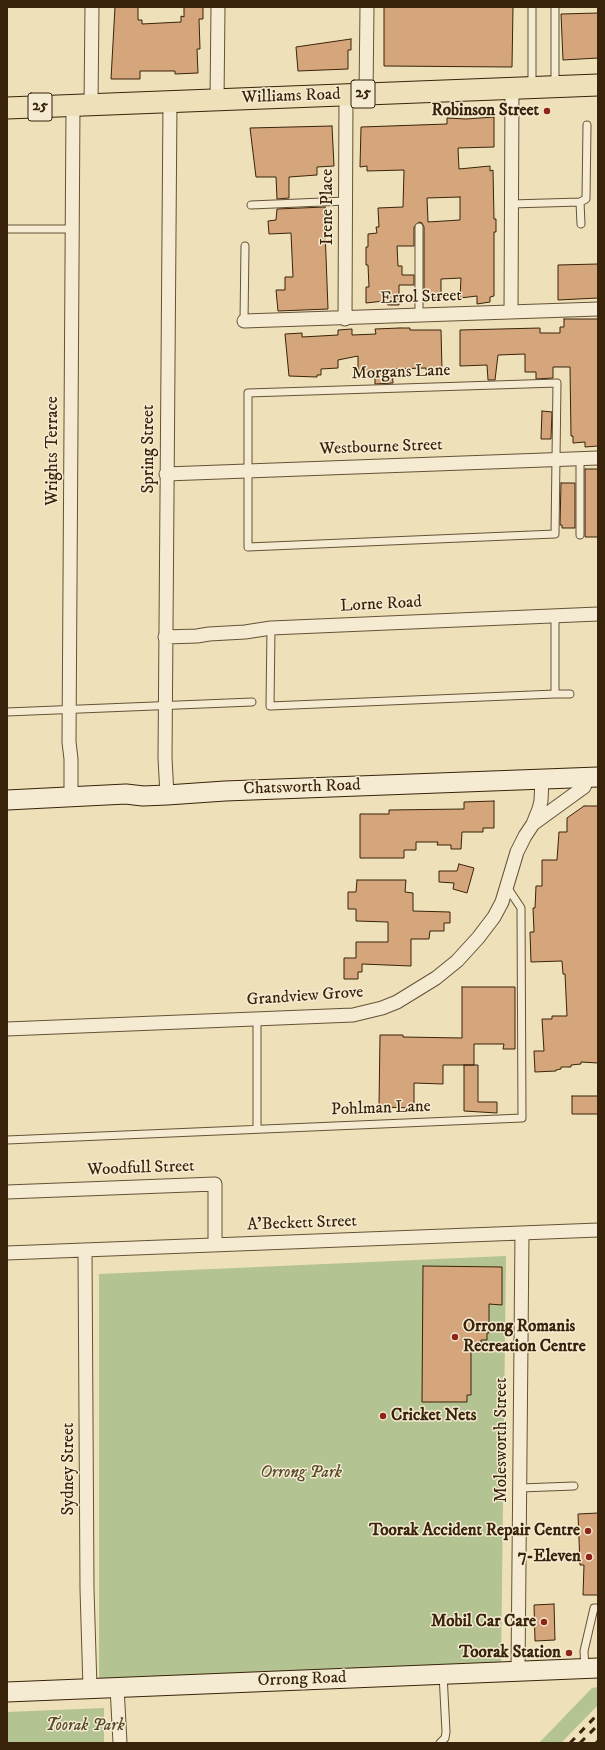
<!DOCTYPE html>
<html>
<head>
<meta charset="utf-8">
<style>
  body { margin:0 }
  #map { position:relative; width:605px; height:1750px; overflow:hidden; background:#eee0b9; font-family:"IM FELL DW Pica",serif }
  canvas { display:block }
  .frame { position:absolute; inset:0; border:8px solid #39230a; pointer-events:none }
</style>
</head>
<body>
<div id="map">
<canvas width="605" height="1750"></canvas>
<div class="frame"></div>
</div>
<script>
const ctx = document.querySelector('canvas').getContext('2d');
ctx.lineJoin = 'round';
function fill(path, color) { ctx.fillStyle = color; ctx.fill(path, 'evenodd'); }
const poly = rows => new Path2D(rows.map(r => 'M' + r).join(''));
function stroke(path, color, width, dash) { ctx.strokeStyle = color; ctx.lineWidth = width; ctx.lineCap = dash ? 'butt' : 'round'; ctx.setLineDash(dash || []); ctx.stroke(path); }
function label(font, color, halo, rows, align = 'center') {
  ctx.font = font + ' "IM FELL DW Pica",serif'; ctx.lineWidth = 3; ctx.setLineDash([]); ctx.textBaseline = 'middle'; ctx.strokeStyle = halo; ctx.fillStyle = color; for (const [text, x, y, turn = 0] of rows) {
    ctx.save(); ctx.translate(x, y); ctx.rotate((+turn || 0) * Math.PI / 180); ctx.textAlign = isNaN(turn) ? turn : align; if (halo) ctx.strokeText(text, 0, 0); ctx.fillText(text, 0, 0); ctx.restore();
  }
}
fill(poly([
  [506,1256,501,1667,99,1684,99,1274],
  [598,1687,598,1705,561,1743,539,1743,592,1688],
  [104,1708,104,1743,7,1743,7,1712]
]), '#b4c392');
const building = poly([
  [115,7,138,7,138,20,142,20,142,24,181,22,181,16,184,17,184,7,203,7,203,19,199,19,200,49,197,49,198,73,175,74,175,71,140,71,140,79,111,79,115,7],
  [384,7,513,7,512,67,384,66,384,7],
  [598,13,598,58,563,60,561,14,598,13],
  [351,39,351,50,348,50,348,69,298,71,296,47,351,39],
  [494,117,494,147,458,148,459,169,490,166,490,171,493,170,494,219,496,219,496,232,494,232,494,296,490,297,490,302,477,304,477,296,460,298,461,278,441,279,441,298,424,299,424,227,422,223,419,222,414,227,414,246,397,246,398,266,402,266,402,275,414,275,414,285,399,285,399,305,388,305,384,301,366,303,366,287,369,287,368,265,366,265,366,247,368,247,368,234,377,233,376,227,379,227,378,208,403,207,404,170,367,171,367,166,360,167,361,127,447,124,447,118,466,119,494,117],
  [460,197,460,220,428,222,427,198,460,197],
  [332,126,334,166,317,167,317,175,289,177,289,198,277,199,276,177,256,177,250,128,332,126],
  [325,207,328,230,325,230,328,309,278,311,276,290,285,290,285,277,293,277,291,233,269,234,268,221,276,220,277,209,325,207],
  [598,264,598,298,558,300,558,265,598,264],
  [564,319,598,319,598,446,585,447,585,442,573,443,573,436,571,436,570,367,553,367,553,378,536,379,536,372,525,372,525,354,498,355,495,380,488,380,487,365,460,366,460,330,540,328,540,333,560,333,560,327,564,327,564,319],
  [400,328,410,328,410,330,441,330,442,370,426,370,426,368,392,369,393,383,375,384,375,373,358,373,358,356,338,360,338,368,321,369,321,375,317,375,317,377,289,376,285,334,302,333,302,337,338,335,338,330,352,329,352,335,376,334,375,329,400,328],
  [542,411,552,412,551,439,541,439,542,411],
  [585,469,598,469,598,537,585,537,585,469],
  [561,483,575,483,575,528,562,528,562,525,560,525,561,483],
  [494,801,494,828,483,828,483,832,462,832,461,849,451,849,451,845,437,845,438,842,416,842,416,850,404,850,404,858,360,858,360,814,389,814,389,810,464,809,464,802,494,801],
  [584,806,598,806,598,1063,581,1062,581,1064,571,1065,571,1067,561,1067,561,1069,556,1070,556,1071,535,1072,534,1051,544,1051,542,1019,552,1019,552,1016,567,1016,565,974,563,974,562,961,531,962,530,932,534,932,533,908,535,908,536,886,542,886,542,860,557,860,559,832,567,832,567,818,584,806],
  [459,864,474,868,467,893,453,889,454,883,439,882,439,871,457,871,459,864],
  [357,880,406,880,405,892,413,893,413,911,450,912,450,923,444,923,444,931,430,931,429,939,411,939,411,966,362,964,362,972,358,972,358,979,344,979,344,958,356,958,356,942,388,942,388,922,356,921,356,909,348,909,348,892,356,892,357,880],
  [462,987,515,987,515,1049,503,1049,504,1044,474,1044,474,1065,443,1065,443,1084,414,1083,414,1108,379,1107,380,1035,403,1035,403,1037,462,1038,462,987],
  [464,1065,478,1065,478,1102,497,1102,497,1113,464,1111,464,1065],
  [572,1096,598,1096,598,1114,572,1114,572,1096],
  [423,1266,502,1267,502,1305,489,1304,489,1333,487,1333,487,1340,481,1340,481,1347,471,1347,471,1395,467,1395,467,1402,422,1402,423,1266],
  [598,1513,598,1595,583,1595,584,1565,580,1565,578,1514,598,1513],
  [554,1604,555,1640,535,1641,534,1605,554,1604]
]);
fill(building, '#d5a57b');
stroke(building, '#39230a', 1);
const lane = poly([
  [532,7,532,87],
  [555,7,555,84],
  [511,204,580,202],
  [251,205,346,201],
  [581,224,580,202,586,199,587,125],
  [419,227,419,316],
  [7,229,72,229],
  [244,321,245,246],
  [557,383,555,534,248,547,248,393,557,383],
  [580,535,580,458],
  [271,628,270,706,555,694,555,615],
  [555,694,570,694],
  [7,712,252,702],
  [257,1129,257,1019],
  [7,1140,522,1118,521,908,507,887],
  [520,1488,574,1486],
  [585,1669,584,1651,594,1608,598,1608],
  [440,1743,445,1738,446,1732,443,1674]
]);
const street = poly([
  [366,94,367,7],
  [217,100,218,7],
  [91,105,92,7],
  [511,312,512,88],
  [345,319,346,95],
  [244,321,598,309],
  [166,474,598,458],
  [165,637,197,636,209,634,245,632,271,628,598,614],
  [167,795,165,758,170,102],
  [71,797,71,759,69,742,73,106],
  [533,824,584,787,588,777],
  [7,1029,353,1015,382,1008,397,1002,436,978,457,961,478,938,494,917,502,902,517,852,525,836,533,824,539,809,541,801,542,779],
  [7,1192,215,1184,215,1245],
  [85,1250,87,1589,90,1688],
  [7,1253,598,1230],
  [518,1671,522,1233],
  [117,1687,120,1743]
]);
const secondary = poly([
  [7,800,126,794,143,796,167,795,225,791,598,777],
  [7,1692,598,1668]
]);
const primary = poly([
  [7,108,598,85]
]);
stroke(lane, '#665236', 9);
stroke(street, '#665236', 15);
stroke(secondary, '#39230a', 21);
stroke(primary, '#39230a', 23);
stroke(lane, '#f4ebd2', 7);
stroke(street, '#f4ebd2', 13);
stroke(secondary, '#f4ebd2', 19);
stroke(primary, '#eee0b9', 21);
stroke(poly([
  [570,1743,598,1714],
  [580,1743,598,1725],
  [596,1743,598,1741]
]), '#39230a', 3, [7, 7]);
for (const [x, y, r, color] of [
  [547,111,4,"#8f2418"],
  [455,1337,4,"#8f2418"],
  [383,1416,4,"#8f2418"],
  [588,1531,4,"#8f2418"],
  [589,1557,4,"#8f2418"],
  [544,1622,4,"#8f2418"],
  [569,1653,4,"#8f2418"]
]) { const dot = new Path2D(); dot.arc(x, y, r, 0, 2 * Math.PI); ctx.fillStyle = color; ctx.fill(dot); stroke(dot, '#f4ebd2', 1.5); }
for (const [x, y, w] of [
  [363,94,24],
  [40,107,24]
]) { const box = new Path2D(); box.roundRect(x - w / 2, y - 14, w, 28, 3); ctx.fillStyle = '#f4ebd2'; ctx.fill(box); stroke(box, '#39230a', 1); }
label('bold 16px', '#39230a', null, [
  ["25",363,94],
  ["25",40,107]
]);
label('17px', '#39230a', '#f4ebd2', [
  ["Williams Road",291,97,-2],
  ["Irene Place",328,207,-90],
  ["Errol Street",421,298,-2],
  ["Morgans Lane",401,373,-2],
  ["Westbourne Street",381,448,-2],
  ["Spring Street",149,449,-90],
  ["Wrights Terrace",53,451,-90],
  ["Lorne Road",381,605,-3],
  ["Chatsworth Road",302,788,-2],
  ["Grandview Grove",305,997,-4],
  ["Pohlman Lane",381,1109,-2],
  ["Woodfull Street",141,1169,-2],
  ["A'Beckett Street",302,1224,-2],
  ["Molesworth Street",502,1440,-90],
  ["Sydney Street",69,1469,-90],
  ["Orrong Road",302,1680,-2]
]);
label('bold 17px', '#39230a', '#f4ebd2', [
  ["Robinson Street",539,111],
  ["Orrong Romanis",463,1327,"left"],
  ["Recreation Centre",463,1347,"left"],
  ["Cricket Nets",391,1416,"left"],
  ["Toorak Accident Repair Centre",580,1531],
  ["7-Eleven",581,1557],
  ["Mobil Car Care",536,1622],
  ["Toorak Station",561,1653]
], 'right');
label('italic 17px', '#584b2c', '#f4ebd2', [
  ["Orrong Park",301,1473],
  ["Toorak Park",85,1726]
]);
</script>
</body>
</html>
